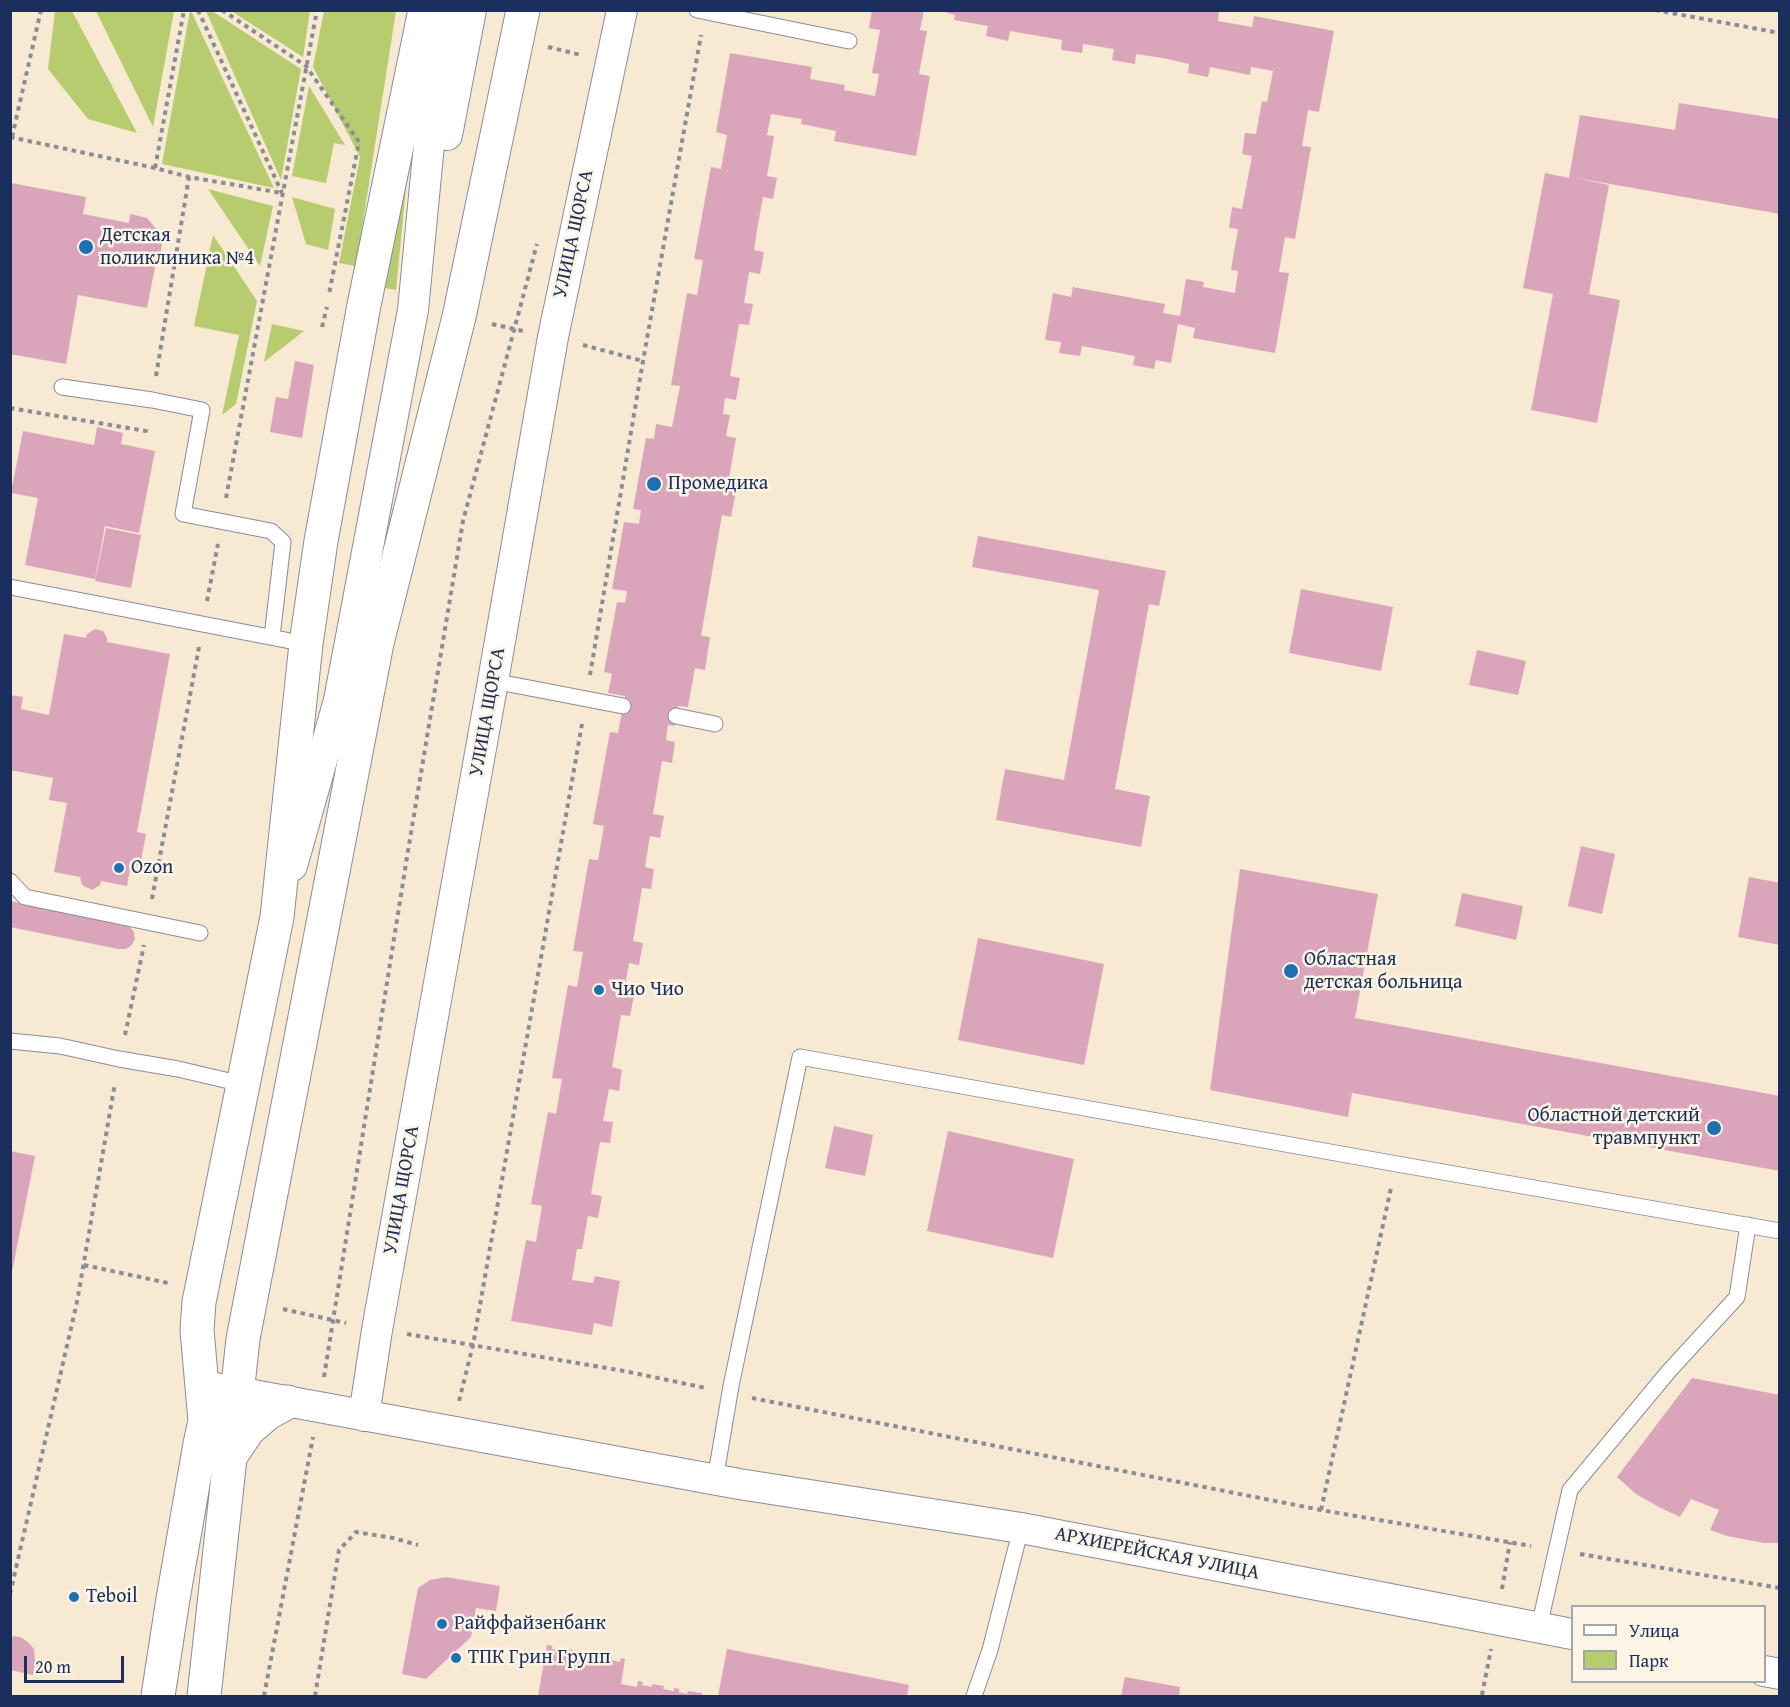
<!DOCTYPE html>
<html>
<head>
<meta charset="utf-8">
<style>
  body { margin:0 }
  #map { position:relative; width:1790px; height:1707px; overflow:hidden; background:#f8e9d2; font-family:"Gentium Book Plus",serif }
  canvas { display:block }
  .frame { position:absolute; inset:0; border:12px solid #1b2f5e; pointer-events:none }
  .legend { position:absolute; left:1571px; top:1605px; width:195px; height:78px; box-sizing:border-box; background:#fcf5e5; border:2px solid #a2a6af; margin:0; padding:8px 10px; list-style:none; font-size:18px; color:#1b2f5e }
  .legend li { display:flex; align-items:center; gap:12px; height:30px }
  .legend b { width:30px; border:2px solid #a2a6af }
  .scale { position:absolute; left:24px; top:1656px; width:100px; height:27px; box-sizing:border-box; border:3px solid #1b2f5e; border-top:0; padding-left:8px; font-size:18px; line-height:21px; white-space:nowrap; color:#1b2f5e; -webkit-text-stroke:4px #fcf5e5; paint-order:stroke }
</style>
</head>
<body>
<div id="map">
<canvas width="1790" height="1707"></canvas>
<div class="frame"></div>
<ul class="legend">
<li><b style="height:8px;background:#fff"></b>Улица</li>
<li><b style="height:16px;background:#b7cb6f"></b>Парк</li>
</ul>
<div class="scale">20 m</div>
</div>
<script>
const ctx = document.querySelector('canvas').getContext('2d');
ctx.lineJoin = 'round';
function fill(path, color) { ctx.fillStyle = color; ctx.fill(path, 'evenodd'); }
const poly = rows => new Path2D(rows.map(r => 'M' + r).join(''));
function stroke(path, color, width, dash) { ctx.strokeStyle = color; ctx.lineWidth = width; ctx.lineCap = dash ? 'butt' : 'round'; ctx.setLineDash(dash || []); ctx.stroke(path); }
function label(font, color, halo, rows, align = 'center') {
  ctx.font = font + ' "Gentium Book Plus",serif'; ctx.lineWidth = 5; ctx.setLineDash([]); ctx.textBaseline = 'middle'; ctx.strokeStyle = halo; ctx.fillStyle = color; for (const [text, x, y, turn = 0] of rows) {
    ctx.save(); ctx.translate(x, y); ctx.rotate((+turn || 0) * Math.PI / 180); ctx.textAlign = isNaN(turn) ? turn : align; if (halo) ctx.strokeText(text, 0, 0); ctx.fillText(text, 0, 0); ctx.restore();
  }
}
fill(poly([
  [55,11,72,11,137,133,88,119,48,69],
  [96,11,174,11,153,127],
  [190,11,191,11,274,188,162,164],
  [206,11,212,11,301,69,281,180],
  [231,11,310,11,303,57],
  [324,11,396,11,356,266,339,263,360,157,313,67],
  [309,86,345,145,334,143,326,183,292,176],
  [400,187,406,188,396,290,380,287],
  [208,189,273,206,260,266],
  [292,197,335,209,328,250,306,244],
  [213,235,257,301,236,404,222,415,239,335,194,326],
  [272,324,304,331,264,362]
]), '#b7cb6f');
fill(poly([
  [872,10,924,10,920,30,927,31,919,74,930,76,916,156,834,141,836,131,801,124,802,119,771,114,767,135,774,136,767,176,777,178,773,199,763,197,758,224,754,250,764,252,760,274,749,272,744,303,753,304,749,325,739,324,730,376,740,378,736,400,725,398,723,414,730,415,726,436,736,438,728,484,737,486,731,517,722,515,701,636,710,637,705,670,695,668,688,707,678,706,675,726,668,725,666,740,675,742,672,763,662,761,653,814,664,816,660,838,650,836,645,867,654,869,651,889,642,888,633,941,643,943,639,965,629,963,624,993,634,996,630,1016,621,1015,612,1067,622,1070,619,1091,609,1089,603,1121,613,1122,610,1143,600,1142,591,1194,602,1196,598,1218,588,1216,582,1249,577,1249,572,1280,593,1283,595,1276,620,1281,612,1327,594,1323,592,1335,511,1321,526,1240,536,1242,542,1206,531,1204,548,1112,556,1114,562,1079,552,1078,568,985,577,987,583,952,573,951,589,859,598,860,604,826,593,824,610,732,618,733,625,696,608,693,612,674,604,672,617,602,625,603,627,591,612,589,624,522,639,524,641,510,633,509,646,438,654,439,656,424,672,427,680,386,671,385,687,293,697,295,703,260,694,259,711,167,721,169,727,135,716,132,730,53,812,67,810,79,845,85,844,90,875,96,879,74,872,73,880,30,869,28],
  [938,10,1218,10,1219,11,1218,21,1252,27,1254,16,1334,31,1319,112,1308,110,1302,146,1311,147,1295,239,1285,237,1279,272,1289,273,1275,353,1193,338,1195,328,1178,324,1171,363,1156,360,1154,369,1133,365,1135,356,1082,346,1080,356,1059,353,1061,342,1045,340,1053,293,1071,297,1073,287,1165,304,1163,313,1180,316,1186,279,1204,282,1203,287,1235,293,1238,271,1231,270,1238,229,1229,228,1232,207,1242,209,1252,156,1242,154,1245,133,1256,134,1262,101,1267,102,1273,71,1251,67,1250,75,1210,67,1208,77,1188,73,1189,64,1163,58,1136,54,1135,64,1112,60,1114,49,1083,44,1082,53,1061,50,1062,40,1010,31,1008,41,986,36,988,26,954,20,955,15],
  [1679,103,1780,119,1780,214,1576,178,1609,185,1589,294,1620,300,1597,423,1531,410,1553,294,1523,288,1545,173,1569,178,1580,115,1675,130],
  [11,183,86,197,83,214,129,223,130,214,147,218,163,237,160,257,157,257,147,308,78,295,66,364,10,354],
  [295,361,314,365,302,438,270,432,276,397,288,399],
  [97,427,123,433,121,444,155,451,139,533,105,526,95,579,25,565,38,498,11,493,23,431,94,445],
  [106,528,141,535,131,588,95,581],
  [978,536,1166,571,1159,606,1149,604,1115,789,1150,796,1141,847,996,820,1005,769,1064,780,1099,590,972,567],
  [1301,589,1393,607,1381,671,1289,653],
  [95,629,103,631,107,638,107,642,170,654,137,832,146,834,140,866,131,864,127,886,101,881,100,885,92,890,82,885,80,877,54,872,67,803,49,800,53,778,10,770,10,695,23,697,21,709,49,715,64,634,86,638,87,634],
  [1477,650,1526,661,1518,695,1469,685],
  [1581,846,1615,854,1602,914,1568,906],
  [1240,869,1378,894,1355,1018,1780,1096,1780,1171,1352,1093,1348,1117,1210,1090],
  [1749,877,1780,883,1780,945,1738,937],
  [1462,893,1523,906,1516,940,1455,926],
  [10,901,123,924,130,927,134,932,135,939,131,946,125,949,118,949,10,927],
  [978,938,1104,964,1084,1065,958,1040],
  [834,1126,873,1135,865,1176,825,1168],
  [948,1131,1074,1159,1053,1258,927,1231],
  [10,1151,35,1156,12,1272,10,1272],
  [1692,1378,1780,1395,1780,1543,1764,1543,1727,1536,1710,1530,1719,1510,1691,1499,1680,1517,1659,1507,1636,1494,1617,1477],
  [446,1577,500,1586,496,1611,476,1608,471,1637,426,1679,402,1674,418,1588,430,1580],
  [13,1636,20,1637,28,1642,34,1649,35,1661,33,1675,10,1670,10,1646],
  [547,1645,552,1646,552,1649,561,1651,561,1648,573,1650,573,1653,583,1655,584,1652,589,1653,588,1656,596,1658,597,1654,612,1657,611,1660,620,1662,621,1658,625,1659,621,1684,637,1687,638,1681,643,1682,642,1685,652,1687,652,1684,664,1686,663,1689,674,1691,674,1688,679,1689,679,1692,687,1694,688,1691,702,1693,702,1696,538,1696],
  [727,1649,909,1685,907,1696,718,1696],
  [1125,1677,1180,1687,1179,1696,1121,1696]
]), '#daa5bb');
const lane = poly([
  [697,10,849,41],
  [62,387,152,400,202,410,183,514,271,531,283,542,272,637],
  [10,587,306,644],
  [493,681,623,706],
  [676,716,715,724],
  [10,881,25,897,200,933],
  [10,1041,60,1046,119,1059,178,1069,242,1084],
  [715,1480,731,1386,800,1057,1397,1164,1780,1231],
  [1539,1627,1570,1490,1669,1371,1737,1297,1748,1225],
  [974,1696,990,1650,1021,1528]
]);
const street = poly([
  [447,135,471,10],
  [292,866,339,700,413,310,442,10],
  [215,1388,739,1484,1021,1528,1572,1634],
  [364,1416,377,1330,493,681,553,337,622,10],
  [1764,1671,1780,1674]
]);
const secondary = poly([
  [205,1421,197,1330,199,1302,277,917,306,644,321,541,364,305,425,10],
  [230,1457,248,1430,268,1413,288,1402],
  [158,1696,173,1599,200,1444,205,1421,214,1401],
  [204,1696,243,1339,377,643,459,317,523,10]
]);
stroke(lane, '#8a8c98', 17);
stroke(street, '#8a8c98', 32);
stroke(secondary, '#8a8c98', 35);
stroke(poly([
  [198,10,282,193],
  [222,10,306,66,359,142,329,294],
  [1655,10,1780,33],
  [548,47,581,55],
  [10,137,155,168,189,177,282,193],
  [12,137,41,10],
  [155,168,184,10],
  [492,324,523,331],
  [322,327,327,307],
  [583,345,643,361],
  [156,376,189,177],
  [10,408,146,431,147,425],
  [226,498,317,10],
  [207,601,218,544],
  [590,675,643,361,701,35],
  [152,899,199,647],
  [125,1035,144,945],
  [84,1265,168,1283],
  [283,1309,346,1323],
  [407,1334,624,1371,706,1388],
  [324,1377,408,851,463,521,537,244],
  [752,1398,1321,1510,1531,1546],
  [459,1401,473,1345,582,724],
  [1321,1510,1391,1188],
  [1580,1554,1780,1588],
  [1502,1589,1510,1542],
  [10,1594,77,1302,115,1083],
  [1482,1695,1491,1649],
  [264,1696,313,1437],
  [315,1696,339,1550,356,1532,393,1538,418,1545]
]), '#8a8c98', 4, [4.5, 4.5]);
stroke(lane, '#fff', 15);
stroke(street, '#fff', 30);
stroke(secondary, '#fff', 33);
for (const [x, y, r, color] of [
  [86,247,8,"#1f6fb2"],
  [654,484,8,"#1f6fb2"],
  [119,868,6,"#1f6fb2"],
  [1291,971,8,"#1f6fb2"],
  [599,990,6,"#1f6fb2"],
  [1714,1128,8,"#1f6fb2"],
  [74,1597,6,"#1f6fb2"],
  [442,1624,6,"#1f6fb2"],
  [456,1658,6,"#1f6fb2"]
]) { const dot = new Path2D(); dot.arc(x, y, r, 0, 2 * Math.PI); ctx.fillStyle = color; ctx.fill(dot); stroke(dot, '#fcf5e5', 2); }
label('20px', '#1b2f5e', '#fcf5e5', [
  ["УЛИЦА ЩОРСА",574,234,-78],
  ["УЛИЦА ЩОРСА",488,712,-80],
  ["УЛИЦА ЩОРСА",402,1190,-80],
  ["АРХИЕРЕЙСКАЯ УЛИЦА",1157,1554,11]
]);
label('20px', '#1b2f5e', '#fcf5e5', [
  ["Детская",100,236],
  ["поликлиника №4",100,259],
  ["Промедика",668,484],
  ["Ozon",131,868],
  ["Областная",1304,960],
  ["детская больница",1304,983],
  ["Чио Чио",611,990],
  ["Областной детский",1700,1116,"right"],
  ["травмпункт",1700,1139,"right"],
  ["Teboil",86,1597],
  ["Райффайзенбанк",454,1624],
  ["ТПК Грин Групп",468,1658]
], 'left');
</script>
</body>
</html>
